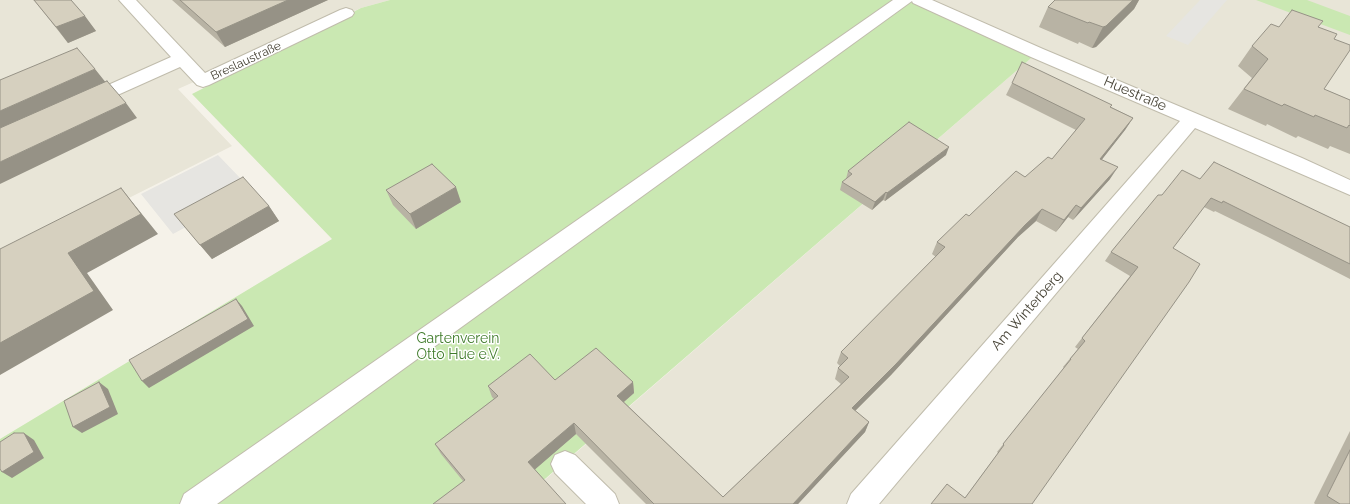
<!DOCTYPE html>
<html>
<head>
<meta charset="utf-8">
<style>
  body { margin:0 }
  canvas { display:block; background:#f5f2e9 }
</style>
</head>
<body>
<canvas width="1350" height="504"></canvas>
<script>
const ctx = document.querySelector('canvas').getContext('2d');
ctx.lineJoin = 'round';
function fill(path, color) { ctx.fillStyle = color; ctx.fill(path, 'evenodd'); }
const poly = rows => new Path2D(rows.map(r => 'M' + r).join(''));
function stroke(path, color, width, dash) { ctx.strokeStyle = color; ctx.lineWidth = width; ctx.lineCap = dash ? 'butt' : 'round'; ctx.setLineDash(dash || []); ctx.stroke(path); }
function label(font, color, halo, rows, align = 'center') {
  ctx.font = font + ' Raleway,sans-serif'; ctx.lineWidth = 3; ctx.setLineDash([]); ctx.textBaseline = 'middle'; ctx.strokeStyle = halo; ctx.fillStyle = color; for (const [text, x, y, turn = 0] of rows) {
    ctx.save(); ctx.translate(x, y); ctx.rotate((+turn || 0) * Math.PI / 180); ctx.textAlign = isNaN(turn) ? turn : align; if (halo) ctx.strokeText(text, 0, 0); ctx.fillText(text, 0, 0); ctx.restore();
  }
}
fill(poly([
  [0,0,390,0,361,8,178,89,232,146,0,263],
  [919,0,1350,0,1350,504,517,504,1037,53]
]), '#e8e5d7');
fill(poly([
  [390,0,919,0,1037,53,516,504,0,504,0,439,332,239,192,94,361,8],
  [1256,0,1307,0,1350,16,1350,35]
]), '#cae8b2');
fill(poly([
  [1200,0,1227,0,1188,45,1166,36],
  [218,155,242,180,241,197,173,234,141,194]
]), '#e6e5e1');
const minor = poly([
  [119,0,136,0,205,73,340,10,346,8,352,10,354,13,352,16,209,85,203,87,197,85,180,67,93,106,86,108,79,106,77,102,79,98,171,57,119,0],
  [893,0,932,0,1043,49,1302,158,1350,180,1350,195,1195,128,879,504,847,504,851,494,1180,121,1031,57,913,3,912,1,217,504,180,504,184,494,893,0],
  [565,451,575,455,615,494,619,504,586,504,555,473,551,464,555,455,565,451]
]);
stroke(minor, '#c0bcac', 2);
fill(minor, '#fff');
fill(poly([
  [34,0,71,0,96,31,68,43],
  [172,0,328,0,225,47],
  [1055,0,1139,0,1134,9,1096,47,1092,48,1079,42,1078,44,1039,27,1048,7],
  [1279,27,1318,27,1334,39,1324,89,1350,100,1350,154,1330,146,1328,149,1298,136,1296,138,1267,124,1266,126,1228,109,1252,78,1238,66,1252,46],
  [1012,83,1111,107,1133,118,1125,130,1102,159,1110,179,1073,220,1068,217,1056,232,1036,221,1018,237,891,375,855,411,869,422,865,432,798,504,646,504,576,434,535,469,463,481,441,454,435,444,494,399,492,397,488,386,555,380,633,382,634,393,624,402,723,497,841,384,835,379,838,368,840,366,837,363,841,352,936,257,932,254,937,242,969,216,1052,159,1076,130,1006,95],
  [946,155,885,201,883,200,872,210,840,190,842,182,846,179,848,171],
  [1200,179,1350,227,1350,279,1268,237,1215,211,1214,212,1204,207,1173,248,1032,504,965,498,998,453,997,452,1064,368,1063,367,1078,349,1075,347,1130,276,1105,261,1111,252,1162,195],
  [386,190,461,202,416,229,393,205],
  [269,206,279,221,212,259,174,214],
  [1350,431,1350,504,1315,504,1314,503]
]), '#b8b3a4');
fill(poly([
  [288,0,328,0,225,47,216,32],
  [1132,0,1139,0,1134,9,1096,47,1092,48,1103,27],
  [85,16,96,31,68,43,56,27],
  [95,69,107,84,0,132,0,111],
  [126,103,137,118,0,184,0,162],
  [1133,118,1125,130,1093,171,1100,159],
  [949,147,946,155,885,201,887,193],
  [1118,167,1110,179,1073,220,1081,208],
  [456,187,461,202,416,229,410,214],
  [121,188,158,234,87,273,113,310,0,375,0,343,68,253],
  [886,192,883,200,872,210,875,202],
  [1076,205,1068,217,1056,232,1064,220],
  [269,206,279,221,212,259,200,245],
  [1042,209,1036,221,1018,237,891,375,848,418,852,408,1025,225],
  [236,299,242,306,254,326,149,388,142,381],
  [99,382,108,389,118,414,82,433,73,427],
  [633,382,634,393,619,406,617,396],
  [869,422,865,432,798,504,793,504],
  [574,423,576,434,532,472,528,462],
  [24,433,34,440,44,458,12,478,2,472]
]), '#969286');
const building = poly([
  [34,0,71,0,85,16,56,27,34,0],
  [180,0,288,0,216,32,180,0],
  [1055,0,1133,0,1106,26,1103,27,1089,22,1088,23,1048,7,1055,0],
  [1292,10,1323,21,1318,27,1337,34,1334,39,1350,45,1350,50,1324,89,1350,100,1350,126,1349,125,1347,128,1315,115,1314,117,1284,104,1282,106,1244,89,1268,59,1252,46,1271,24,1279,27,1292,10],
  [77,48,95,69,0,111,0,80,77,48],
  [1022,62,1112,105,1110,107,1133,118,1100,159,1118,167,1081,208,1076,205,1064,220,1042,209,1025,225,896,364,852,408,869,422,793,504,654,504,574,423,528,462,566,504,433,504,465,480,435,444,498,396,488,386,530,354,555,380,596,348,633,382,617,396,723,497,849,377,838,368,848,358,841,352,945,247,937,242,966,214,969,216,1016,171,1025,177,1048,157,1052,159,1085,119,1012,83,1022,62],
  [107,81,126,103,0,162,0,128,107,81],
  [909,122,949,147,887,193,886,192,875,202,842,182,852,174,848,171,909,122],
  [1214,162,1350,227,1350,264,1277,228,1223,201,1222,203,1211,198,1173,248,1200,264,1189,282,1032,504,931,504,947,484,965,498,1004,445,1003,444,1071,359,1070,359,1085,341,1082,338,1138,267,1111,252,1158,195,1162,195,1182,170,1200,179,1214,162],
  [432,164,456,187,410,214,386,190,432,164],
  [243,177,269,206,200,245,174,214,243,177],
  [121,188,141,214,68,253,94,291,0,343,0,249,121,188],
  [236,299,248,319,142,381,129,360,236,299],
  [99,382,110,407,73,427,64,401,99,382],
  [14,433,24,433,34,452,2,472,0,469,0,442,14,433],
  [1350,450,1350,504,1340,504,1327,496,1350,450]
]);
fill(building, '#d6d0bf');
stroke(building, '#969286', 1);
label('12px', '#484437', '#fff', [
  ["Breslaustraße",246,61,-25]
]);
label('14px', '#484437', '#fff', [
  ["Huestraße",1135,94,23],
  ["Am Winterberg",1027,311,-49]
]);
label('14px', '#3f7b2a', '#fff', [
  ["Gartenverein",458,339],
  ["Otto Hue e.V.",458,355]
]);
</script>
</body>
</html>
